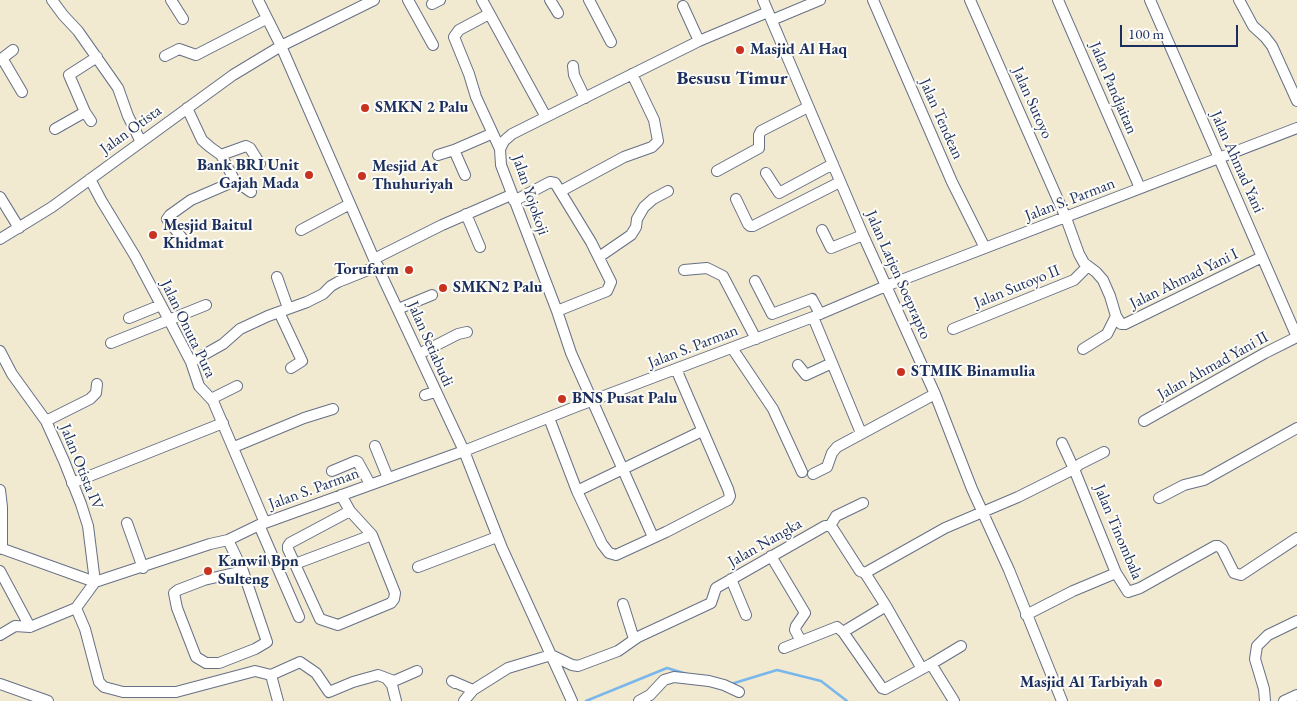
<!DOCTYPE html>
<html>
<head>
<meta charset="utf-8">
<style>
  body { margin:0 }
  #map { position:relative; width:1297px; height:701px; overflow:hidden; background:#f1e9d0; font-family:"EB Garamond",serif }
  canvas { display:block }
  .scale { position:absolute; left:1120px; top:25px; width:118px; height:22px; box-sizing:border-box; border:2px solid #1b2f5e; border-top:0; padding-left:6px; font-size:15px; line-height:18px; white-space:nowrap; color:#1b2f5e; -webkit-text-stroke:4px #fdfcf7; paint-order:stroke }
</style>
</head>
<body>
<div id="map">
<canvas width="1297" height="701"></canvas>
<div class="scale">100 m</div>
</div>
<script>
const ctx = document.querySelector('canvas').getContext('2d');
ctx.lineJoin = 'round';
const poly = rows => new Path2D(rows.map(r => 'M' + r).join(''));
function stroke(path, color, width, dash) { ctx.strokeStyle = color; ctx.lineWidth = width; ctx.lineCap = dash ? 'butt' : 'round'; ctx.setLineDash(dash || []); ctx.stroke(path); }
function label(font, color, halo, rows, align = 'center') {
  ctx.font = font + ' "EB Garamond",serif'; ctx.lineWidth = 4; ctx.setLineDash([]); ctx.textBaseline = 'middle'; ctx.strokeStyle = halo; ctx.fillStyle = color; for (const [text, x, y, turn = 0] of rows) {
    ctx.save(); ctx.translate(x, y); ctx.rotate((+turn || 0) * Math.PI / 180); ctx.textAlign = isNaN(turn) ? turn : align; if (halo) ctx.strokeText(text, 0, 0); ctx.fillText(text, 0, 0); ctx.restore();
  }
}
stroke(poly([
  [731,684,777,670,821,681,847,701],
  [586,701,667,668,687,674]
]), '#79b6ec', 2.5);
const minor = poly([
  [52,0,63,15,78,31,118,88,128,116,141,142],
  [171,0,183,19],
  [258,0,281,46,374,259,464,451,502,548,572,701],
  [408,0,433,45],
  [482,0,546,117,512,134,504,141,500,149,501,165,557,311,571,353,653,537],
  [550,0,558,13],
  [589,0,611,42],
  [763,0,863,235,935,394,972,489,1009,570,1062,701],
  [873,0,952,182,985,248],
  [970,0,1066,218,1079,254,1084,263,1096,272,1103,280,1110,296,1116,316,1121,324,1125,324,1262,257],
  [1058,0,1140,188],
  [1150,0,1297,337],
  [1239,0,1253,26,1265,37,1272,46,1297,101],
  [432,4,440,0],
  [683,6,699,41],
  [489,14,459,30,454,37,469,74,476,97,500,149],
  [772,20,820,0],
  [165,56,179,49,196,55,266,19],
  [2,58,22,92],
  [0,60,13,50],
  [573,66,574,75,585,98],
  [187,108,202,140,210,147,221,155,246,146,250,148,260,164],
  [546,117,699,41,768,12],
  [91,121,85,112,69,75,97,57],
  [55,129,85,112],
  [454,150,465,175],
  [221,155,235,181,251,192],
  [438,155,454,150,491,134],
  [717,171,759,148,759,135,761,131,808,107],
  [766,173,779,193,833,164],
  [90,179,101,200,135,256,169,320,191,362,199,386,213,401,265,523],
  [561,191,624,157,652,147,658,141,654,120,632,74],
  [0,197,19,228],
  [736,199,748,224,750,226,753,226,840,182],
  [514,201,550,182,555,183,591,242,611,282,607,291,557,311],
  [466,214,480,247],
  [301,230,350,204],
  [822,230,831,248,863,235],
  [182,238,167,219,170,215,191,200,235,181],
  [0,239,52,207,233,75,281,46,374,0],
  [599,257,631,235,636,227,637,219,644,207,653,199,668,191],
  [374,259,442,225,511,195],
  [684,270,707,268,723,276,756,339],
  [277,277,288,308],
  [755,281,772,314,812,299,820,314],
  [398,309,432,295],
  [279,312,302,361,291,368],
  [813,317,861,433],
  [129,318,161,305],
  [953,329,1074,280,1088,266],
  [111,343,206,305],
  [732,348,773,409,802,472],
  [1083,349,1107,334,1116,316],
  [0,351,12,374,46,421,64,461,81,504,88,526,95,582,76,608,30,627,15,626,0,635],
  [419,354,458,334,467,332],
  [191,362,223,344,240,329,268,316,307,302,323,294,331,286,338,282,378,266],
  [798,365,806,375,832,363],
  [425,395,435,392],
  [211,399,237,386],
  [549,418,577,491,702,431],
  [46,421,90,399,96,393,97,384],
  [1144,421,1265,353,1297,337],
  [1062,443,1074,469,1080,464,1104,452],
  [375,446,388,478],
  [234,447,304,418,333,409],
  [332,471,356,461,358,462,370,484],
  [813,474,827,467,832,453,837,447,935,394],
  [72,483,223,423],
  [0,490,2,507,2,549],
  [577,491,602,544,609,553,616,555,666,532,728,500,730,496,728,489,676,369],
  [341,495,350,511,372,535,395,593,394,599,391,603,338,625,320,619,288,549,288,546,290,543,350,511],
  [1159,498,1184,485,1204,480,1297,428],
  [127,523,143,568],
  [259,525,299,617],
  [830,526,836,516,863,503],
  [228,540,243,571,267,642,255,649,219,663,206,663,196,657,177,608,174,593,178,590,204,580,243,571],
  [0,548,95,582,210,544,228,540,259,525,464,451,575,407,813,317,886,286,1297,128],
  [771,556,805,613,796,626,795,630,801,641],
  [295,564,372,535],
  [418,567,497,537],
  [0,571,30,627],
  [731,579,746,615],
  [623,604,634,639],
  [886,606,922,669],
  [76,608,85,629,99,682,104,687,123,692,176,692,255,671,271,675,300,662,316,673,329,692,353,682,378,675,394,681,417,671],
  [1026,615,1073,591,1116,573],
  [843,632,886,606,865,573],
  [784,648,837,627,843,632,882,688,885,689,931,664,954,701],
  [931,664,961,646],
  [271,675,278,701],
  [387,679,392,685,396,701],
  [455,683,452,681,473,690,508,668,551,655,572,665,578,666,618,651,638,637,711,603,716,588,825,526,830,526,833,529,860,571,865,573,945,528,1018,497,1074,469,1116,573,1128,592,1140,588,1215,546,1218,546,1222,549,1234,573,1241,575,1297,538],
  [0,684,48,701],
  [464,701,473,690],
  [639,701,650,695,664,680,674,677,709,681,724,685,739,692],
  [1265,701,1264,689,1255,659,1257,646,1268,635,1297,621],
  [1284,701,1297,695]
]);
stroke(minor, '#667086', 12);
stroke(minor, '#fff', 10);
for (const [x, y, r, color] of [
  [740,50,5,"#c8321e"],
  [365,108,5,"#c8321e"],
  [309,175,5,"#c8321e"],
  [362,176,5,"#c8321e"],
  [153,235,5,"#c8321e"],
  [409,270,5,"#c8321e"],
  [443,288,5,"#c8321e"],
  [901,372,5,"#c8321e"],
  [562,399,5,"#c8321e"],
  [208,571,5,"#c8321e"],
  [1158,683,5,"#c8321e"]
]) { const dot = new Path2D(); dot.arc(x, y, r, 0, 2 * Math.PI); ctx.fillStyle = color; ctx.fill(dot); stroke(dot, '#fdfcf7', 2); }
label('bold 16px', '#1b2f5e', '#fdfcf7', [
  ["Masjid Al Haq",750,50],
  ["SMKN 2 Palu",375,108],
  ["Bank BRI Unit",299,166,"right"],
  ["Gajah Mada",299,184,"right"],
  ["Mesjid At",372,167],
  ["Thuhuriyah",372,185],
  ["Mesjid Baitul",163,226],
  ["Khidmat",163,244],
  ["Torufarm",399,270,"right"],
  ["SMKN2 Palu",453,288],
  ["STMIK Binamulia",911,372],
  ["BNS Pusat Palu",572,399],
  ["Kanwil Bpn",218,562],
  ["Sulteng",218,580],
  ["Masjid Al Tarbiyah",1148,683,"right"]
], 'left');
label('16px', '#1b2f5e', '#fdfcf7', [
  ["Jalan Pandjaitan",1113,88,67],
  ["Jalan Sutoyo",1032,103,66],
  ["Jalan Tendean",941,119,66],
  ["Jalan Otista",131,130,-36],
  ["Jalan Ahmad Yani",1237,162,66],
  ["Jalan Yojokoji",530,195,71],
  ["Jalan S. Parman",1070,200,-21],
  ["Jalan Latjen Soeprapto",898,275,66],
  ["Jalan Ahmad Yani I",1184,279,-26],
  ["Jalan Sutoyo II",1017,287,-22],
  ["Jalan Onuta Pura",188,329,64],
  ["Jalan Setiabudi",430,344,66],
  ["Jalan S. Parman",693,347,-21],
  ["Jalan Ahmad Yani II",1213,366,-29],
  ["Jalan Otista IV",81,467,68],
  ["Jalan S. Parman",314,489,-20],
  ["Jalan Tinombala",1118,532,67],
  ["Jalan Nangka",765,543,-30]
]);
label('bold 19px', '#1b2f5e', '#fdfcf7', [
  ["Besusu Timur",732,79]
]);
</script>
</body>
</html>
